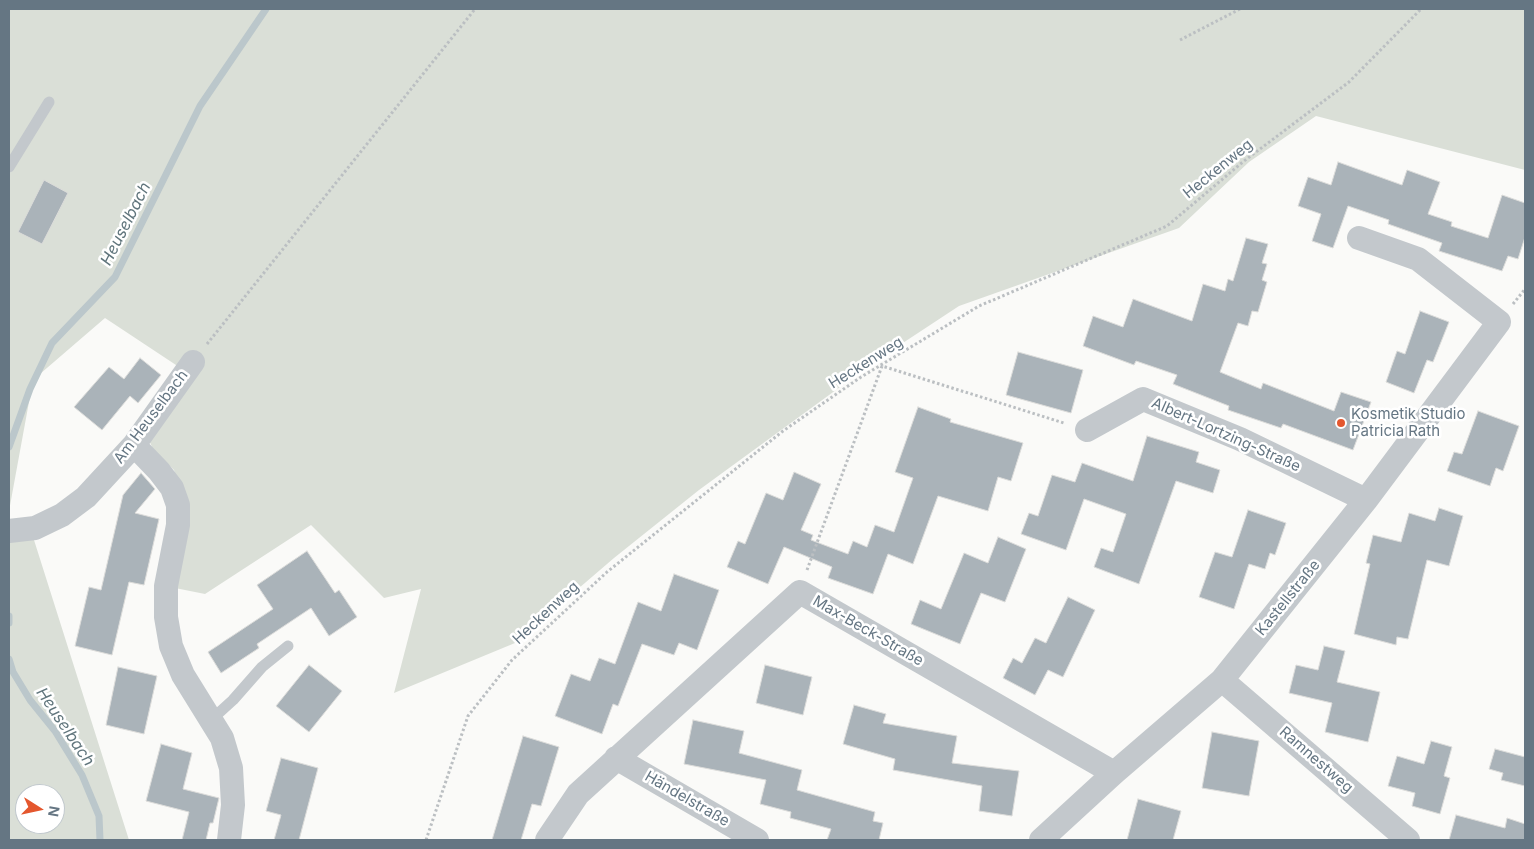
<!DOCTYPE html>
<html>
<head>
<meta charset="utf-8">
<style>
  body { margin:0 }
  #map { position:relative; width:1534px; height:849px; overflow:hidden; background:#fafaf8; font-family:Inter,sans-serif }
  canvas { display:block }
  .frame { position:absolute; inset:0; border:10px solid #657683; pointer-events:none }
  .north { position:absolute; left:15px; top:784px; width:50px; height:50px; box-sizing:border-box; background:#fff; border:1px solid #c1c8cd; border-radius:50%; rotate:100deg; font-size:14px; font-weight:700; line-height:20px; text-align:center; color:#657683 }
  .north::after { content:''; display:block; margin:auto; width:18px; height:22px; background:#e4572e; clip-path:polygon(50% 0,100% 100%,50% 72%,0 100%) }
</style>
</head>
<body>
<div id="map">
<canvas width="1534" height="849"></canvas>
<div class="frame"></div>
<div class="north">N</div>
</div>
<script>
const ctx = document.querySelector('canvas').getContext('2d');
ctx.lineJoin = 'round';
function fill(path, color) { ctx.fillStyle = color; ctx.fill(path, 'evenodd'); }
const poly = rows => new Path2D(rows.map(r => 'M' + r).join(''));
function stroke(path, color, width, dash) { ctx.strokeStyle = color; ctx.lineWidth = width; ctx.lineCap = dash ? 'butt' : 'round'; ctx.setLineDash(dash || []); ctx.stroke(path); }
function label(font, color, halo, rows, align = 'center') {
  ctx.font = font + ' Inter,sans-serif'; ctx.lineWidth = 5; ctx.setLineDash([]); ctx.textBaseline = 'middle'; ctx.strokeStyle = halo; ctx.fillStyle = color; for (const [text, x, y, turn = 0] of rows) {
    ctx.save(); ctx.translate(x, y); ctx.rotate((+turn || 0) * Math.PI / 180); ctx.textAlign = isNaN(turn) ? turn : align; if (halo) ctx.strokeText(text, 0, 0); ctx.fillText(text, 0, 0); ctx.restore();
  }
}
fill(poly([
  [9,9,1525,9,1525,170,1316,116,1249,162,1179,228,959,306,877,360,699,490,614,558,515,643,394,693,421,589,384,598,311,525,205,594,175,588,186,516,174,470,153,449,147,436,188,378,176,365,105,318,33,380,9,511],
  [9,538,34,540,129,840,9,840],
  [25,794,55,794,55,824,25,824]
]), '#dadfd7');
stroke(poly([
  [9,447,30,389,52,343,115,277,200,106,266,9],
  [9,616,9,623],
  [9,659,13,672,30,700,55,731,82,775,99,816,100,840]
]), '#bbc7cb', 7);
const building = poly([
  [1338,162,1402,185,1407,170,1440,182,1428,214,1452,222,1451,226,1488,238,1502,195,1525,203,1525,237,1518,259,1508,256,1502,271,1439,251,1442,243,1388,224,1389,220,1348,206,1333,248,1312,241,1321,214,1298,206,1308,177,1331,185,1338,162],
  [44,180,68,193,42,244,18,232,44,180],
  [1246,238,1268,244,1262,263,1267,264,1262,280,1267,282,1258,312,1252,311,1248,326,1238,323,1220,372,1261,389,1263,383,1334,411,1341,392,1371,402,1353,450,1283,424,1281,428,1228,410,1229,406,1173,384,1177,375,1136,361,1134,365,1083,346,1093,316,1123,327,1133,299,1192,321,1203,284,1225,291,1228,279,1233,281,1246,238],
  [1420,311,1449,322,1433,362,1427,360,1414,393,1386,382,1397,351,1405,354,1420,311],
  [1018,352,1083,370,1071,413,1006,395,1018,352],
  [140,358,161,375,138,403,130,396,102,430,74,407,109,367,124,379,140,358],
  [918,407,951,419,950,422,1023,443,1011,481,998,477,988,511,938,496,913,564,888,554,873,594,828,578,832,567,784,547,768,584,727,567,738,541,745,544,766,493,783,500,794,472,821,484,801,530,813,535,811,540,848,554,853,541,867,547,875,525,894,532,913,478,895,472,918,407],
  [1478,411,1519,426,1503,471,1496,468,1490,486,1447,471,1454,452,1462,454,1478,411],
  [1147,436,1199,452,1196,462,1220,470,1213,493,1176,481,1139,584,1094,567,1101,548,1113,552,1126,514,1084,499,1066,550,1021,534,1029,513,1038,516,1052,475,1075,482,1082,463,1133,481,1147,436],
  [141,473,155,489,135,513,159,519,144,585,129,582,112,655,75,646,89,587,101,590,123,495,141,473],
  [1439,508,1463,516,1449,566,1427,560,1408,639,1397,637,1396,645,1354,634,1370,564,1366,563,1373,535,1401,542,1409,513,1435,521,1439,508],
  [1248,510,1286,523,1275,555,1270,553,1265,569,1249,564,1234,609,1199,597,1215,552,1232,557,1248,510],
  [998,537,1026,549,1005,602,981,593,960,644,911,624,920,600,941,609,964,553,988,563,998,537],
  [307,551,335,593,339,590,357,617,329,636,311,608,257,644,259,648,221,673,208,652,273,609,257,585,307,551],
  [674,574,719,590,697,650,679,643,674,655,642,644,618,706,613,704,602,734,555,716,571,674,590,681,599,658,615,664,638,602,661,611,674,574],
  [1068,597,1095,610,1063,677,1048,670,1035,695,1003,678,1013,658,1022,663,1035,638,1046,643,1068,597],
  [1324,646,1345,651,1337,682,1380,692,1368,742,1325,732,1332,703,1289,693,1296,665,1318,670,1324,646],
  [309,665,342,691,309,732,276,706,309,665],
  [765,665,812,677,803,715,756,703,765,665],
  [118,667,157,676,144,734,106,725,118,667],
  [854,705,886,714,883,723,957,736,952,763,1019,771,1012,816,979,811,982,786,893,770,895,759,843,744,854,705],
  [693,720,744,731,739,753,802,770,797,790,875,812,873,821,883,823,879,840,827,840,831,829,790,818,791,812,760,804,766,780,684,764,693,720],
  [1212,732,1259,741,1249,796,1202,788,1212,732],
  [523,736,559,747,541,806,532,804,521,840,492,840,523,736],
  [1431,741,1452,747,1444,776,1450,778,1440,814,1412,806,1415,793,1388,786,1397,756,1424,764,1431,741],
  [161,744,192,753,183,789,219,798,213,823,210,823,206,840,182,840,189,812,146,801,161,744],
  [1495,749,1525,757,1525,786,1501,780,1503,773,1489,769,1495,749],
  [281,758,318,768,299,840,274,840,281,815,266,811,281,758],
  [1138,799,1181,811,1173,840,1127,840,1138,799],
  [1456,815,1505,828,1507,818,1525,824,1525,840,1449,840,1456,815]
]);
fill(building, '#aab3b9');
stroke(building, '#dcdcda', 1);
stroke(poly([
  [1180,40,1240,9],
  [1513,304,1525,289],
  [207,344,475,9],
  [807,570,882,366,1064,423],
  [426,840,468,716,512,660,607,572,783,431,861,377,979,306,1167,226,1244,161,1349,82,1421,9]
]), '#bbbfc2', 3, [2.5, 2.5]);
stroke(poly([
  [9,167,49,102],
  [211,720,233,700,262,667,288,646]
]), '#c3c8cc', 11);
stroke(poly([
  [1087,430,1143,399,1240,439,1366,500],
  [134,445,159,471,172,488,178,505,178,525,166,586,166,617,171,646,183,675,222,738,231,768,233,805,229,840],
  [9,531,35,528,62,515,86,497,134,445,193,362],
  [1222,680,1408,840],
  [616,758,757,840],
  [547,840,578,794,800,592,1114,773],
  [1041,840,1114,773,1222,680,1366,500,1499,322,1418,259,1359,238]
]), '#c3c8cc', 24);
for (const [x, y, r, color] of [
  [1341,423,5,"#e4572e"]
]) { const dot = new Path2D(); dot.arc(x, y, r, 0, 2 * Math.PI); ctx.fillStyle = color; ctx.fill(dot); stroke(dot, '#fff', 2); }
label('15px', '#657683', '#fff', [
  ["Heckenweg",1218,169,-39],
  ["Heckenweg",866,363,-32],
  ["Am Heuselbach",151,417,-53],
  ["Albert-Lortzing-Straße",1226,435,24],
  ["Kastellstraße",1288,598,-51],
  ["Heckenweg",546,613,-43],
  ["Max-Beck-Straße",868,631,30],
  ["Ramnestweg",1316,760,41],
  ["Händelstraße",687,799,30]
]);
label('15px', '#657683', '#fff', [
  ["Kosmetik Studio",1351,414],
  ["Patricia Rath",1351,431]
], 'left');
label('italic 16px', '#60757c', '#fff', [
  ["Heuselbach",126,224,-63],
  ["Heuselbach",65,727,56]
]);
</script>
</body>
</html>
